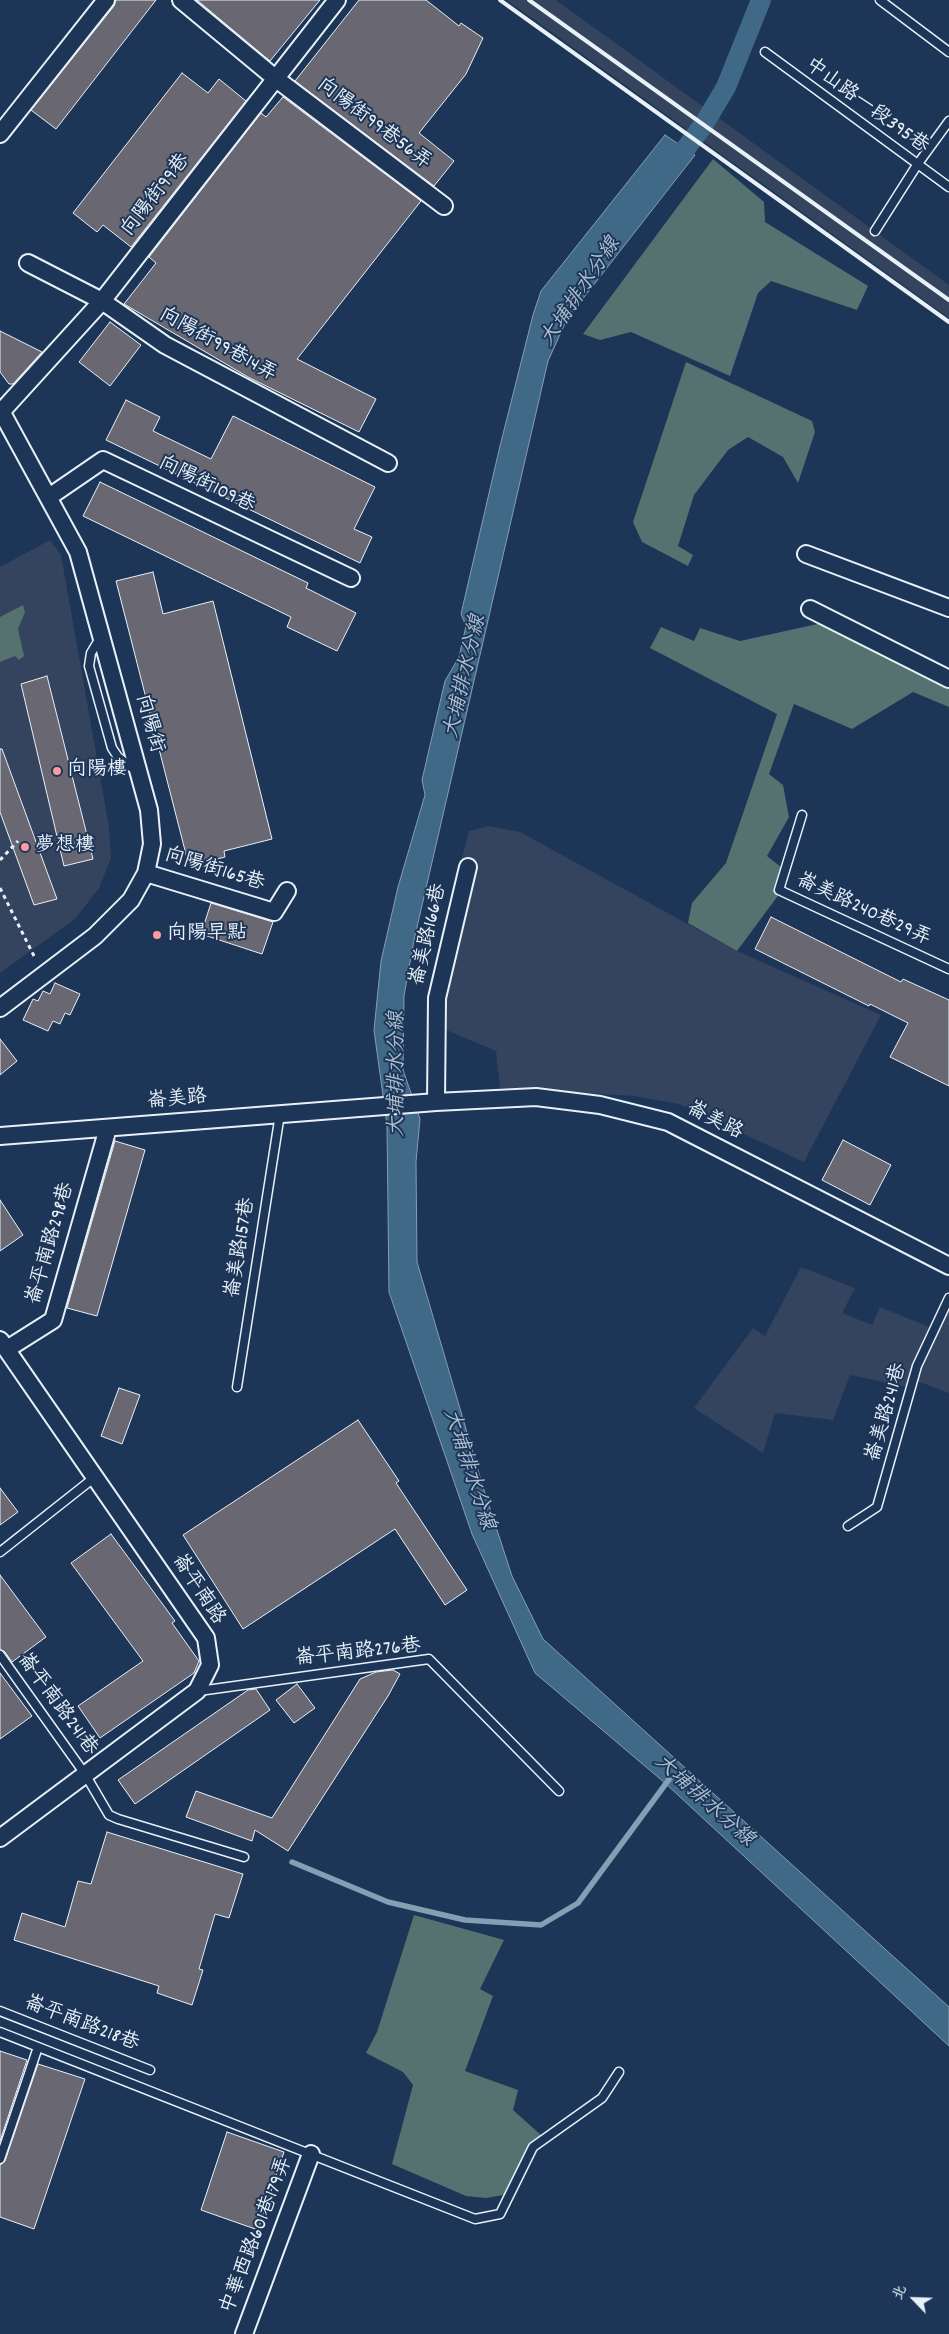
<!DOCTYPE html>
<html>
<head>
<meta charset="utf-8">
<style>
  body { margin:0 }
  #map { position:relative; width:949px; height:2334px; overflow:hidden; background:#1d3557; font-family:Dekko,"LXGW WenKai TC",sans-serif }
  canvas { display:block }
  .north { position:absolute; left:889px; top:2274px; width:50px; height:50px; -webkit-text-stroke:4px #1d3557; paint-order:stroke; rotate:294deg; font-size:14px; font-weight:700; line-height:20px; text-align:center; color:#e8f1f8 }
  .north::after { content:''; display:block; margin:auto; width:18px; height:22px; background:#e8f1f8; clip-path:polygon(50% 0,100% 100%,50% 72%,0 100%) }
</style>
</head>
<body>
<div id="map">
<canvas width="949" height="2334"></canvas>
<div class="north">北</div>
</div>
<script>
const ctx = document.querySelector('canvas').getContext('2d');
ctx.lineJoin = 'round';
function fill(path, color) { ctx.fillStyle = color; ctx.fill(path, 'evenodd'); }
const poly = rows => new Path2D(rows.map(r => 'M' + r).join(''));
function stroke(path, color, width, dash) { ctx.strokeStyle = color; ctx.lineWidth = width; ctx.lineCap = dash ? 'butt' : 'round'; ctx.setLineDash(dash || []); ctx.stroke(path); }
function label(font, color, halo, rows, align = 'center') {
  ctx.font = font + ' Dekko,"LXGW WenKai TC",sans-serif'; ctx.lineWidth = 4; ctx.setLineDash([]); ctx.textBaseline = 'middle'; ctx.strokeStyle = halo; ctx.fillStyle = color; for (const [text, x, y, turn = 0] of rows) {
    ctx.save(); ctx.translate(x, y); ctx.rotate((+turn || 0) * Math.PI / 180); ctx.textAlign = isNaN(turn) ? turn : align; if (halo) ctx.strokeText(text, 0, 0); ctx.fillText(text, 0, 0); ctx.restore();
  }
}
fill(poly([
  [507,0,556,0,949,285,949,318],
  [50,540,61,555,109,827,111,858,99,888,75,919,0,973,0,567],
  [488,826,520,832,737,951,881,1015,804,1162,679,1104,634,1096,500,1088,496,1051,437,1026,444,926,469,831],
  [801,1267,855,1288,842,1313,872,1325,880,1307,934,1329,949,1301,949,1393,912,1379,908,1387,850,1375,833,1420,775,1413,763,1453,694,1408,753,1328,765,1336]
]), '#34445f');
fill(poly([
  [713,159,764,202,765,222,868,286,857,310,771,281,758,293,730,376,631,332,600,340,583,334],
  [686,362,812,421,815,432,798,483,783,457,748,437,728,450,694,495,678,546,693,555,688,566,642,542,633,522],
  [23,605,25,612,18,629,24,656,19,660,15,656,0,662,0,617],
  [831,621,949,672,949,707,913,692,852,729,794,704,769,774,783,785,789,817,767,856,786,871,780,893,737,951,688,923,692,903,726,863,777,714,650,648,661,627,694,641,700,628,740,641],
  [414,1915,504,1940,480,1989,493,1996,465,2071,518,2090,513,2110,542,2136,504,2195,486,2198,466,2196,392,2164,413,2085,403,2072,366,2053,377,2032]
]), '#557270');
const water = poly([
  [665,135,695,155,567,319,548,361,414,940,404,996,403,1070,420,1119,416,1162,417,1262,483,1487,512,1576,543,1639,949,2007,949,2046,665,1783,535,1673,472,1534,389,1292,387,1125,374,1030,381,961,398,887,425,795,422,780,445,681,459,657,466,626,461,614,500,446,533,315,541,291,665,135]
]);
fill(water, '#406987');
stroke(water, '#839fb4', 1);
stroke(poly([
  [292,1862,388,1902,465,1920,541,1925,578,1903,670,1778]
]), '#839fb4', 5.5);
stroke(poly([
  [669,171,704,124,726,87,761,0]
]), '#406987', 20);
const building = poly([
  [116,0,156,0,56,129,31,110,114,6,116,0],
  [197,0,320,0,270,61,197,0],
  [359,0,426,0,459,26,461,23,483,38,466,74,419,133,454,161,434,186,295,81,359,0],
  [182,73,208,93,219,79,246,101,131,247,103,225,97,232,73,213,182,73],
  [283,97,421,201,297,359,376,399,359,432,248,377,124,304,156,263,149,257,261,113,266,117,283,97],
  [110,322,141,345,110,386,79,362,110,322],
  [0,331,42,352,13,384,9,384,0,372,0,331],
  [126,400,160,417,153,431,211,459,233,416,375,487,354,529,372,537,360,563,106,440,126,400],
  [100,482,308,583,306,588,356,613,337,651,287,627,291,617,83,516,100,482],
  [153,572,163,614,213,601,272,839,224,851,225,857,189,866,116,581,153,572],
  [47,676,93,859,64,866,21,684,47,676],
  [0,749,2,749,57,899,34,905,0,812,0,749],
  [211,903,273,922,262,954,201,934,211,903],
  [771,917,901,982,903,979,949,1000,949,1086,890,1057,908,1023,870,1004,869,1006,755,949,771,917],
  [55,983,80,994,70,1015,65,1013,60,1024,53,1021,48,1031,23,1020,33,999,38,1001,43,991,50,994,55,983],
  [0,1039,17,1061,0,1075,0,1039],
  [843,1140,891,1165,870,1205,822,1180,843,1140],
  [115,1141,145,1150,97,1316,67,1308,115,1141],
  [0,1200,23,1235,0,1251,0,1200],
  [119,1388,140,1395,122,1444,101,1436,119,1388],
  [358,1420,399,1481,396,1483,467,1590,445,1605,395,1529,243,1629,183,1535,358,1420],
  [0,1488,18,1512,0,1525,0,1488],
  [111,1534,175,1621,172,1623,199,1661,194,1673,100,1738,78,1706,143,1661,71,1563,111,1534],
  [0,1575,46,1637,12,1662,5,1652,0,1649,0,1575],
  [393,1670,400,1674,388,1696,288,1851,255,1830,252,1841,186,1817,196,1791,272,1818,360,1679,376,1672,393,1670],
  [0,1673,32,1716,0,1739,0,1673],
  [297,1684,315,1708,294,1723,276,1700,297,1684],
  [256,1689,270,1710,135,1804,118,1780,248,1690,256,1689],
  [107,1832,243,1874,229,1918,215,1914,199,1969,203,1970,192,2005,157,1993,159,1986,14,1940,22,1913,65,1927,78,1881,91,1884,107,1832],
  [0,2051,27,2060,0,2141,0,2051],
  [38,2064,85,2079,34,2229,0,2217,0,2165,5,2161,38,2064],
  [227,2132,284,2152,258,2230,201,2210,227,2132]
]);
fill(building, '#686772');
stroke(building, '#e8f1f8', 1);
const lane = poly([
  [880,0,949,52],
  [765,52,949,187],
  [875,231,917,165,949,121],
  [100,638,91,653,89,666,112,748,118,757,135,770],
  [802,815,779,890,949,969],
  [237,1387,280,1114],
  [848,1526,877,1507,917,1366,949,1298],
  [0,1552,95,1477],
  [0,1655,85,1774,109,1815,118,1819,244,1857],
  [199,1691,429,1659,559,1791],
  [0,2011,150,2070],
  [0,2032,475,2219,500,2214,533,2147,602,2098,619,2072],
  [0,2159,38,2047]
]);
const street = poly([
  [181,0,275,78,444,206],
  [0,134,106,0],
  [28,263,102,301,165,345,388,463],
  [0,409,78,552,149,810,152,844,146,873,131,900,95,936,0,1008],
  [2,411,102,301,337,0],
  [49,497,103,460,351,578],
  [806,554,949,608],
  [810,609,949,679],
  [146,873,274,912,287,891],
  [436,1102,437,998,468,867],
  [0,1136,436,1102,536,1097,600,1105,668,1122,949,1266],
  [0,1340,206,1638,210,1665,197,1691,0,1838],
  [7,1349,53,1320,108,1128],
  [244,2334,311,2154]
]);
stroke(lane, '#e8f1f8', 11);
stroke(street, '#e8f1f8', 20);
stroke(poly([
  [0,860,18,841],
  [0,888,34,956]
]), '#e8f1f8', 3, [4, 4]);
stroke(lane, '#1d3557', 8);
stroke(street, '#1d3557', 16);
stroke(poly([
  [500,0,949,322],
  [529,0,949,300]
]), '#e8f1f8', 4);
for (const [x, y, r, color] of [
  [57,771,5,"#ff9aa2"],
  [25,847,5,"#ff9aa2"],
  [157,935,5,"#ff9aa2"]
]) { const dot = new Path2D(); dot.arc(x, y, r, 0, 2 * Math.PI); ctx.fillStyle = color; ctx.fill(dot); stroke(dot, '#1d3557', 2); }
label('20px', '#e8f1f8', '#1d3557', [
  ["中山路一段395巷",866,107,36],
  ["向陽街99巷56弄",373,125,37],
  ["向陽街99巷",157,196,-52],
  ["向陽街99巷14弄",217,346,29],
  ["向陽街109巷",206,486,26],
  ["向陽街",148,724,75],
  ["向陽街165巷",214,871,17],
  ["崙美路240巷29弄",863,911,25],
  ["崙美路166巷",430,935,-77],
  ["崙美路",177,1101,-5],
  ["崙美路",714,1122,27],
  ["崙平南路298巷",52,1244,-74],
  ["崙美路157巷",242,1248,-81],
  ["崙美路241巷",888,1413,-74],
  ["崙平南路",197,1590,57],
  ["崙平南路276巷",358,1654,-6],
  ["崙平南路241巷",56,1705,54],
  ["崙平南路218巷",81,2025,21],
  ["中華西路601巷179弄",258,2236,-69]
]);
label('20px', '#e8f1f8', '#1d3557', [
  ["向陽樓",67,771],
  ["夢想樓",35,847],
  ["向陽早點",167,935]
], 'left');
label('italic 21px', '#adc1d0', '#1d3557', [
  ["大埔排水分線",582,293,-56],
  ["大埔排水分線",467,677,-77],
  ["大埔排水分線",399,1074,-90],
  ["大埔排水分線",467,1470,72],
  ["大埔排水分線",703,1802,42]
]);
</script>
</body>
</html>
